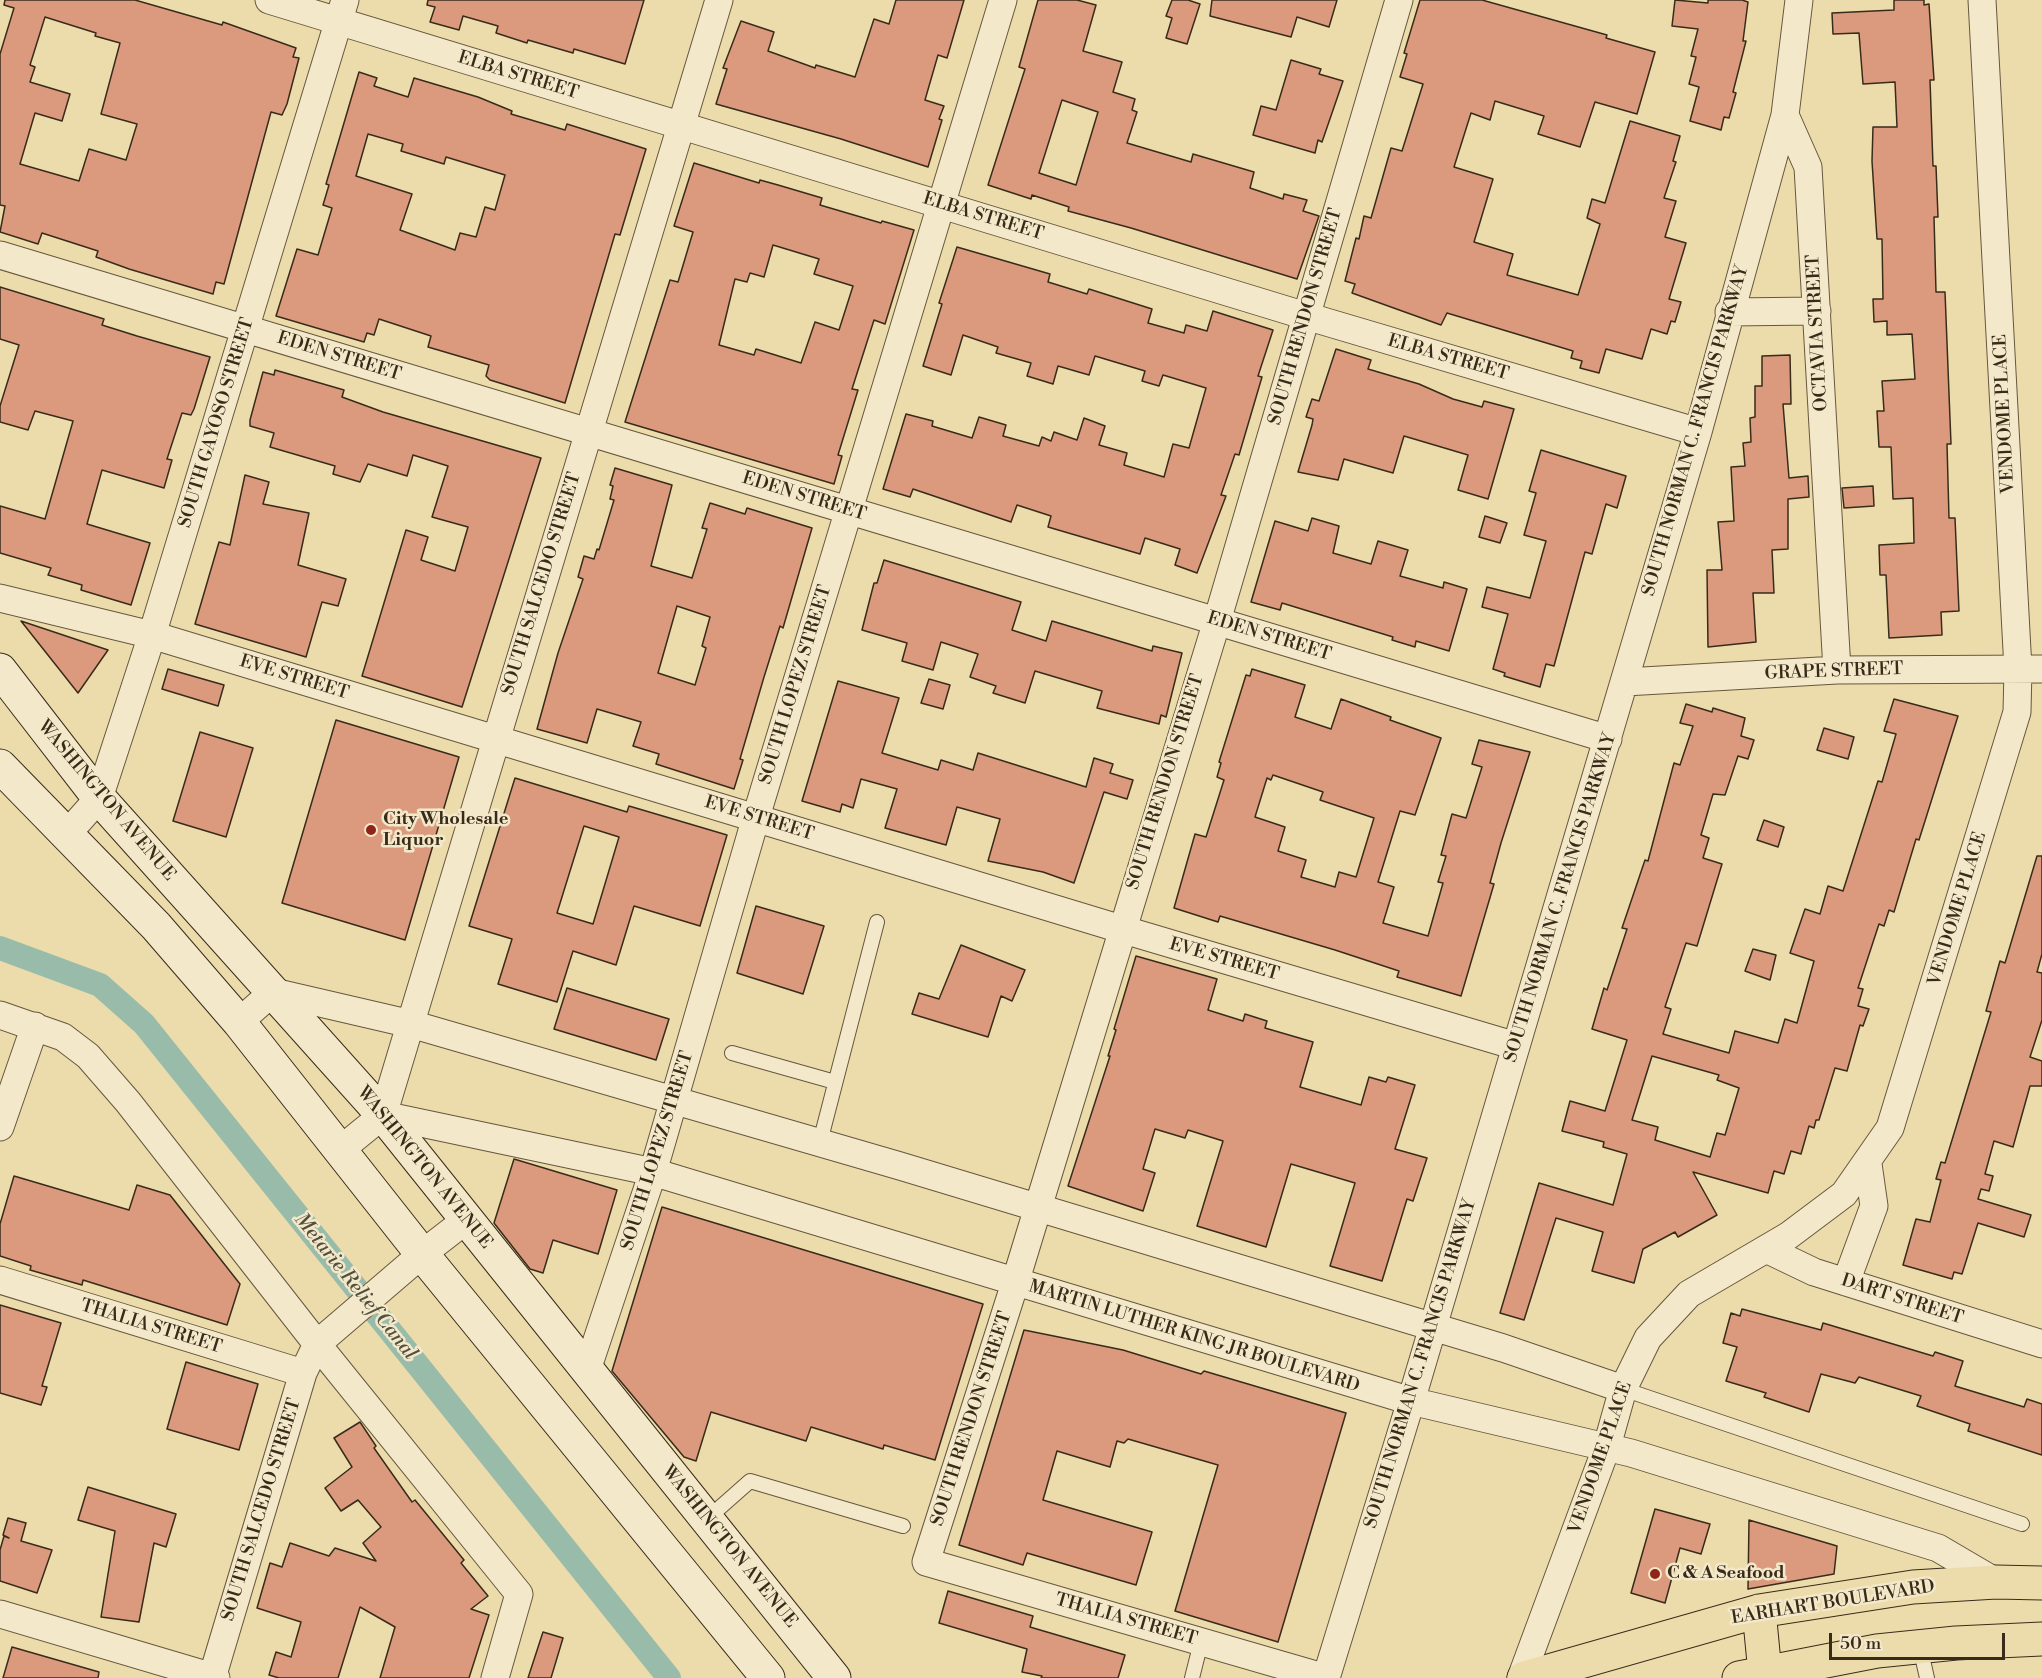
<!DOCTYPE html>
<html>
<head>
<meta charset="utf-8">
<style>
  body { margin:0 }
  #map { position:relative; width:2042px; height:1678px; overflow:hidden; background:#ecdcac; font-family:"Libre Bodoni",serif }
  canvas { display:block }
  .scale { position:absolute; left:1829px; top:1633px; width:176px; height:27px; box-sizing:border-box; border:3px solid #392b1a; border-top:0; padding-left:8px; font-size:18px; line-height:21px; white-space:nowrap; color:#392b1a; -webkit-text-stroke:4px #f3e8c9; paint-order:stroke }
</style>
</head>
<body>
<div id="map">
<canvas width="2042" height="1678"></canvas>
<div class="scale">50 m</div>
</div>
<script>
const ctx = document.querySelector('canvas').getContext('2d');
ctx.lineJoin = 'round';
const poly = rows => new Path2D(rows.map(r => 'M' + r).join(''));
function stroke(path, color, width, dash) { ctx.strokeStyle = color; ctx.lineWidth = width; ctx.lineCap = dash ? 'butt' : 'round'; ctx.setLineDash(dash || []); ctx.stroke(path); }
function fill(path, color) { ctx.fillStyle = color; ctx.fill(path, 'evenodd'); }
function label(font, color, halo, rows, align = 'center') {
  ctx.font = font + ' "Libre Bodoni",serif'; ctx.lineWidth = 5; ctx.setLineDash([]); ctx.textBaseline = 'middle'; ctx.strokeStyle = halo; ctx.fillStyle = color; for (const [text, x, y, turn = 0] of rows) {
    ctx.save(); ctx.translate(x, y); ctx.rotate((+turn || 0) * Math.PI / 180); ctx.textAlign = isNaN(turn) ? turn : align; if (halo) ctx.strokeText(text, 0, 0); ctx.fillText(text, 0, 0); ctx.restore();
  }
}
stroke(poly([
  [0,948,100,985,144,1024,669,1678]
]), '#99bcaa', 24);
const building = poly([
  [5,0,135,0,222,25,223,22,296,48,293,57,299,58,287,104,282,115,271,112,224,284,216,282,213,294,129,269,96,257,98,251,42,233,38,244,0,232,5,206,0,205,0,54,14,8,4,5,5,0],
  [45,17,96,33,95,36,120,43,101,114,137,124,126,160,89,149,79,181,20,164,35,113,62,121,70,94,30,82,35,67,30,65,45,17],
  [428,0,644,0,625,64,574,49,573,53,528,40,527,43,496,33,498,26,463,16,459,30,430,22,435,7,427,5,428,0],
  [896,0,964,0,947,58,938,55,925,100,944,106,939,119,942,120,928,167,841,139,716,104,727,69,723,68,741,21,774,32,768,51,815,68,816,65,855,77,874,19,889,24,896,0],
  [1038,0,1077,0,1096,5,1083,51,1122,62,1113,92,1135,99,1132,110,1137,112,1127,143,1191,162,1193,154,1254,172,1250,188,1283,199,1284,194,1307,200,1303,211,1319,216,1297,279,1131,228,1068,211,1069,207,1032,195,1031,199,988,185,1025,69,1019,67,1038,0],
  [1062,100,1098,112,1076,185,1039,173,1062,100],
  [1172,0,1188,0,1200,4,1187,44,1166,38,1172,18,1166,16,1172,0],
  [1212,0,1337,0,1329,27,1297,17,1291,37,1210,16,1212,0],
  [1420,0,1482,0,1607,35,1606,38,1655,52,1637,114,1595,102,1580,147,1538,134,1544,116,1495,101,1490,120,1471,113,1454,167,1493,179,1474,242,1513,254,1507,275,1578,295,1600,224,1587,218,1592,199,1605,203,1630,121,1680,136,1673,161,1676,162,1664,198,1676,201,1665,237,1686,243,1669,299,1681,302,1675,322,1671,321,1667,334,1651,329,1642,359,1606,349,1599,373,1580,368,1582,361,1571,358,1573,351,1447,313,1441,325,1352,293,1355,284,1345,281,1356,238,1359,239,1364,216,1371,218,1391,148,1402,151,1423,84,1400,77,1407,54,1404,53,1420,0],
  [1675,0,1708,3,1708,0,1742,0,1748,2,1743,41,1746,41,1733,92,1736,93,1729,118,1724,117,1721,130,1690,121,1699,87,1689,84,1696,57,1691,56,1698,29,1672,26,1675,0],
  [1894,0,1924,0,1924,5,1929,4,1934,80,1930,80,1933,166,1936,166,1938,217,1934,217,1936,292,1945,292,1951,444,1947,444,1949,518,1955,518,1959,611,1941,612,1942,635,1889,638,1886,575,1880,575,1879,545,1914,543,1913,498,1893,499,1891,447,1879,447,1877,411,1884,411,1882,381,1915,379,1912,334,1887,335,1887,321,1874,322,1873,299,1883,299,1882,239,1877,239,1872,161,1873,127,1897,127,1895,82,1863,84,1859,33,1833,34,1832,13,1894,10,1894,0],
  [1291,60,1321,69,1319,74,1343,81,1322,142,1318,140,1315,153,1253,135,1261,106,1276,110,1291,60],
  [359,72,377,78,374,86,408,97,414,78,478,97,512,111,511,114,565,130,567,124,646,149,620,235,615,234,565,403,490,380,486,376,489,365,428,347,431,336,379,319,374,335,367,333,364,342,276,316,297,249,318,255,332,208,323,205,329,185,326,184,359,72],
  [368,134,403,144,401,151,444,164,446,157,505,175,495,210,485,207,476,237,460,233,455,250,400,230,412,194,356,176,368,134],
  [694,163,759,183,760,180,778,185,822,198,820,205,881,223,882,221,914,230,885,324,874,320,852,389,858,390,838,455,842,456,834,484,625,422,670,280,678,282,693,232,674,226,694,163],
  [773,245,819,259,814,274,853,286,839,330,815,322,801,363,756,349,754,355,719,345,735,279,747,282,750,273,764,277,773,245],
  [957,247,1050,274,1048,282,1087,294,1089,289,1152,309,1148,323,1184,333,1186,325,1207,331,1213,311,1273,330,1258,376,1262,377,1239,455,1235,454,1221,495,1226,496,1197,573,1175,565,1180,549,1145,538,1140,554,1048,527,1051,516,1017,505,1011,522,913,489,910,497,883,489,906,414,933,421,932,426,972,438,979,417,1006,425,1003,436,1039,446,1042,437,1051,441,1054,432,1077,440,1084,418,1105,426,1099,445,1127,453,1124,465,1164,477,1173,444,1189,448,1206,388,1163,375,1159,386,1142,381,1145,371,1095,356,1089,375,1058,366,1053,384,1027,376,1031,363,996,353,998,347,963,335,951,375,923,366,942,304,939,303,957,247],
  [0,287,104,319,102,325,137,336,210,357,194,409,191,415,182,413,167,459,172,460,164,488,102,470,87,524,150,543,131,605,81,590,82,585,48,575,51,568,0,553,0,506,45,519,73,421,35,411,28,430,0,422,0,406,19,345,0,339,0,287],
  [1336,349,1371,360,1368,369,1419,384,1453,399,1482,407,1484,401,1514,409,1488,499,1458,490,1468,455,1404,436,1393,473,1344,459,1338,480,1298,472,1312,425,1313,419,1306,417,1312,399,1319,401,1336,349],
  [1790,355,1791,404,1783,404,1789,478,1808,476,1809,497,1788,499,1788,549,1772,550,1774,593,1753,593,1756,642,1708,647,1707,570,1722,570,1718,522,1734,521,1731,467,1745,466,1743,443,1751,442,1750,418,1755,417,1755,386,1762,386,1762,356,1790,355],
  [275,370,344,390,342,397,383,412,541,458,462,707,362,676,406,530,428,537,421,560,455,571,468,527,432,517,448,466,413,455,407,476,368,464,360,482,333,474,335,466,270,447,274,433,250,426,250,420,263,372,274,375,275,370],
  [1541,450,1626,476,1617,508,1606,504,1592,554,1585,552,1554,666,1546,664,1540,687,1504,676,1505,673,1493,669,1508,614,1482,607,1487,587,1530,598,1546,541,1524,535,1536,493,1529,491,1541,450],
  [615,468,672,485,651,566,692,578,707,529,702,528,710,503,745,514,747,508,812,528,783,628,780,626,764,677,740,759,743,760,734,789,656,764,659,754,633,746,641,722,597,709,587,743,537,729,558,653,583,579,578,577,584,556,594,559,597,549,599,550,614,500,610,499,613,486,610,485,615,468],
  [677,606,710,617,702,646,706,648,695,685,658,673,677,606],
  [245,475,269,482,263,504,309,513,298,565,346,579,338,606,322,602,306,657,195,624,219,542,230,545,245,475],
  [1873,486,1874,506,1844,508,1842,488,1873,486],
  [1485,516,1507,523,1500,543,1479,537,1485,516],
  [1312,518,1339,526,1333,553,1371,564,1378,541,1408,550,1400,576,1443,588,1444,582,1467,589,1449,651,1416,641,1415,647,1392,640,1393,637,1282,603,1280,610,1251,602,1275,521,1308,531,1312,518],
  [884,560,1021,602,1012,630,1046,641,1052,621,1152,651,1153,646,1182,653,1166,717,1161,715,1159,724,1097,708,1102,691,1035,671,1025,703,993,693,996,686,970,677,978,654,941,642,933,670,902,661,907,643,862,630,874,583,877,583,884,560],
  [21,621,108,650,78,693,21,621],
  [168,669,224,685,218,706,162,689,168,669],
  [1252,669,1305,685,1295,717,1331,729,1341,699,1391,717,1390,720,1441,738,1415,815,1400,811,1378,882,1394,887,1383,923,1428,936,1443,883,1438,882,1446,856,1441,855,1452,814,1466,818,1482,767,1472,764,1479,740,1530,752,1501,843,1490,883,1494,884,1461,996,1397,977,1399,971,1335,950,1220,916,1218,922,1174,908,1195,834,1206,837,1224,780,1217,777,1221,763,1219,762,1246,675,1250,676,1252,669],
  [1273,775,1323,792,1320,800,1374,818,1356,877,1339,872,1335,887,1301,877,1306,860,1278,851,1285,827,1255,817,1267,778,1271,780,1273,775],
  [929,679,950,685,943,709,921,703,929,679],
  [838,681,899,698,882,753,938,770,941,760,973,770,978,753,1086,787,1094,758,1113,764,1110,773,1133,780,1127,799,1104,792,1074,883,1043,872,988,861,1000,819,957,807,946,845,885,828,897,789,861,779,853,808,842,804,840,812,802,801,838,681],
  [1894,699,1958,716,1919,840,1916,839,1894,912,1889,910,1884,926,1879,924,1858,988,1863,989,1858,1006,1869,1009,1863,1026,1860,1025,1847,1071,1835,1068,1819,1120,1816,1120,1814,1128,1809,1126,1801,1154,1791,1151,1784,1174,1774,1171,1768,1193,1693,1172,1717,1215,1678,1237,1675,1232,1643,1249,1634,1283,1592,1271,1603,1232,1556,1218,1524,1320,1500,1313,1539,1183,1613,1205,1627,1154,1603,1147,1604,1142,1562,1131,1570,1101,1605,1111,1627,1040,1592,1029,1604,988,1607,990,1627,929,1622,928,1645,860,1648,861,1674,763,1680,765,1693,726,1680,723,1686,704,1712,712,1713,708,1745,718,1741,736,1754,740,1748,759,1738,756,1725,795,1713,794,1701,835,1709,838,1703,858,1722,864,1697,946,1686,943,1665,1007,1671,1009,1663,1034,1729,1053,1735,1031,1778,1043,1785,1019,1797,1023,1814,961,1790,953,1805,909,1820,914,1828,886,1843,891,1878,781,1882,782,1896,734,1884,731,1894,699],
  [1652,1056,1719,1075,1717,1080,1739,1088,1725,1135,1717,1133,1710,1157,1655,1140,1658,1127,1632,1120,1652,1056],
  [336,720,459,757,405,940,282,903,336,720],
  [1824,728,1854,737,1848,759,1817,750,1824,728],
  [200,732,253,748,226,837,173,821,200,732],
  [515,778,627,812,629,806,727,835,700,926,634,906,616,965,573,951,557,1002,498,984,512,939,469,926,515,778],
  [584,826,619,837,593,924,557,913,584,826],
  [1764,820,1784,827,1778,847,1757,840,1764,820],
  [2037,856,2042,856,2042,954,2037,972,2042,973,2042,1020,2030,1057,2042,1061,2042,1086,2030,1086,2013,1147,1994,1141,1985,1174,1993,1176,1989,1191,1981,1189,1978,1199,2031,1215,2024,1237,1978,1223,1962,1274,1954,1272,1952,1279,1903,1265,1916,1219,1930,1222,1941,1180,1936,1179,1941,1162,1945,1163,1991,1012,1986,1011,2000,961,2005,963,2037,856],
  [756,906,824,926,803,994,737,973,756,906],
  [961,945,1025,970,1012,1001,1001,996,988,1037,912,1014,919,993,939,999,961,945],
  [1753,949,1776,955,1770,980,1745,971,1753,949],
  [1136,956,1217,979,1208,1010,1243,1021,1245,1014,1267,1021,1265,1028,1313,1042,1300,1087,1361,1105,1369,1077,1386,1082,1388,1077,1415,1085,1395,1149,1427,1158,1413,1201,1407,1199,1382,1281,1330,1266,1355,1183,1291,1164,1266,1247,1197,1226,1223,1141,1188,1130,1185,1138,1155,1129,1143,1169,1155,1173,1143,1211,1068,1186,1110,1056,1108,1056,1116,1030,1114,1029,1136,956],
  [567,988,669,1019,656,1060,554,1029,567,988],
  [514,1159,617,1190,598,1254,553,1240,543,1273,530,1269,494,1223,514,1159],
  [14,1176,129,1210,137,1185,170,1195,240,1284,227,1325,83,1280,82,1285,30,1270,31,1266,0,1256,0,1224,14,1176],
  [662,1207,983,1304,935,1460,884,1445,883,1449,811,1427,806,1441,711,1412,696,1461,684,1457,612,1371,662,1207],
  [0,1305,61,1323,42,1386,47,1387,41,1405,0,1393,0,1305],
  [1742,1309,1821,1330,1823,1323,1933,1356,1935,1352,1963,1361,1955,1386,2024,1407,2027,1399,2042,1404,2042,1455,1968,1431,1970,1424,1917,1406,1921,1396,1859,1377,1855,1383,1821,1374,1809,1412,1764,1397,1766,1393,1726,1381,1737,1347,1723,1343,1731,1313,1740,1316,1742,1309],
  [1024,1330,1123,1350,1201,1374,1204,1371,1346,1413,1278,1642,1175,1611,1218,1465,1128,1439,1124,1443,1117,1441,1110,1467,1057,1451,1043,1500,1152,1532,1136,1585,1027,1553,1023,1565,959,1545,1024,1330],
  [186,1362,258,1384,239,1450,167,1429,186,1362],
  [360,1422,376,1446,374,1448,412,1502,415,1500,464,1560,461,1563,488,1596,471,1609,489,1615,469,1678,380,1678,395,1627,360,1607,338,1678,279,1678,269,1675,276,1652,291,1657,301,1622,257,1608,270,1563,282,1567,290,1543,329,1556,335,1548,376,1561,363,1543,381,1527,358,1500,341,1511,325,1488,352,1467,334,1438,360,1422],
  [88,1487,176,1514,166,1547,154,1543,139,1622,101,1617,115,1531,78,1520,88,1487],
  [1655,1509,1710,1524,1701,1554,1680,1548,1665,1603,1631,1593,1655,1509],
  [8,1518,26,1523,21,1541,52,1550,37,1593,0,1581,0,1550,4,1536,9,1538,3,1535,8,1518],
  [1749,1520,1837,1546,1834,1574,1748,1589,1749,1520],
  [948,1591,1033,1616,1030,1627,1125,1655,1118,1678,1041,1678,1042,1676,1022,1672,1027,1649,939,1623,948,1591],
  [543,1632,563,1638,551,1678,528,1678,543,1632],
  [12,1647,99,1672,98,1678,3,1678,12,1647]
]);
fill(building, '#db9a7d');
stroke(building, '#392b1a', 1.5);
const lane = poly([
  [732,1053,835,1082],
  [820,1142,877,922],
  [1623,1389,2022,1524],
  [707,1519,750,1481,903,1526],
  [1920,1647,1927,1678],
  [1192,1678,1201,1642]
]);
const street = poly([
  [269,0,1306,316,1698,432],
  [1785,115,1808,167,1837,670],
  [0,255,1608,739],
  [1729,312,1817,311],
  [0,598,152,635,1121,929,1516,1046],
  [1625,682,1837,670,2042,669],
  [67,834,99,798,152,635,345,0],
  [0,1015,63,1037,88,1056,128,1102,317,1344,519,1594,495,1678],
  [239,1022,273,992,411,1024,900,1166,1503,1348,1623,1389],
  [383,1115,653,1172,1411,1401,1631,1453,1938,1548,1996,1582],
  [0,1127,35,1026],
  [340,1150,383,1115,719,0],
  [1766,1249,1814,1272,2042,1344],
  [0,1280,303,1373],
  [1846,1282,1874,1206,1868,1164],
  [587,1370,653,1172,756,817,1003,0],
  [0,1614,216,1678],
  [212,1678,303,1373,317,1344,422,1254,466,1220],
  [1326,1678,926,1562,1015,1283,1217,621,1399,0],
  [1326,1678,1411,1401,1698,432,1785,115,1799,0],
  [1521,1678,1607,1446,1623,1389,1648,1338,1689,1294,1788,1236,1844,1194,1890,1128,2017,712,2018,669,1982,0]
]);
const secondary = poly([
  [0,670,99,798,383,1115,834,1678],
  [0,766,156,926,239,1022,422,1254,768,1678]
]);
const primary = poly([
  [1759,1611,1765,1673],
  [1524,1678,1759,1611,1913,1587,1996,1582,2042,1583],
  [1739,1678,1877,1651,1956,1643,2042,1639]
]);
stroke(lane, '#66573e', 16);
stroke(street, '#66573e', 29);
stroke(secondary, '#392b1a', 35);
stroke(primary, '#392b1a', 35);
stroke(lane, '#f3e8c9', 14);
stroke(street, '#f3e8c9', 27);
stroke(secondary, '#f3e8c9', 33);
stroke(primary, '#ecdcac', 33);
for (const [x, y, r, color] of [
  [371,830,6,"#8f2418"],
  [1655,1574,6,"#8f2418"]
]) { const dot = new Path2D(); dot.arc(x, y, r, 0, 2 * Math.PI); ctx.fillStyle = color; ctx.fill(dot); stroke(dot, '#f3e8c9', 2); }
label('18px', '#392b1a', '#f3e8c9', [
  ["ELBA STREET",518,76,17],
  ["ELBA STREET",983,217,17],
  ["SOUTH RENDON STREET",1306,317,-74],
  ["OCTAVIA STREET",1818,333,-93],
  ["EDEN STREET",339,357,17],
  ["ELBA STREET",1448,358,16],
  ["VENDOME PLACE",2005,414,-93],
  ["SOUTH GAYOSO STREET",217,423,-73],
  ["SOUTH NORMAN C. FRANCIS PARKWAY",1696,431,-74],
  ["EDEN STREET",804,497,17],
  ["SOUTH SALCEDO STREET",542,584,-73],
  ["EDEN STREET",1269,637,17],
  ["GRAPE STREET",1834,672,-2],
  ["EVE STREET",294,678,17],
  ["SOUTH LOPEZ STREET",796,685,-73],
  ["SOUTH RENDON STREET",1166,782,-73],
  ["WASHINGTON AVENUE",106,801,50],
  ["EVE STREET",759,819,17],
  ["SOUTH NORMAN C. FRANCIS PARKWAY",1561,898,-73],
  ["VENDOME PLACE",1958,909,-73],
  ["EVE STREET",1224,960,16],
  ["SOUTH LOPEZ STREET",658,1151,-73],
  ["WASHINGTON AVENUE",424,1168,51],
  ["DART STREET",1902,1300,18],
  ["THALIA STREET",151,1327,17],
  ["MARTIN LUTHER KING JR BOULEVARD",1194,1337,17],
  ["SOUTH NORMAN C. FRANCIS PARKWAY",1421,1364,-73],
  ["SOUTH RENDON STREET",972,1419,-72],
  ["VENDOME PLACE",1601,1458,-71],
  ["SOUTH SALCEDO STREET",262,1510,-73],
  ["WASHINGTON AVENUE",729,1547,51],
  ["EARHART BOULEVARD",1833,1603,-9],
  ["THALIA STREET",1126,1620,16]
]);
label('bold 18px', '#392b1a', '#f3e8c9', [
  ["City Wholesale",383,820],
  ["Liquor",383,841],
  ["C & A Seafood",1667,1574]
], 'left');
label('italic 20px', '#514f3e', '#f3e8c9', [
  ["Metarie Relief Canal",355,1287,51]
]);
</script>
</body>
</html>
